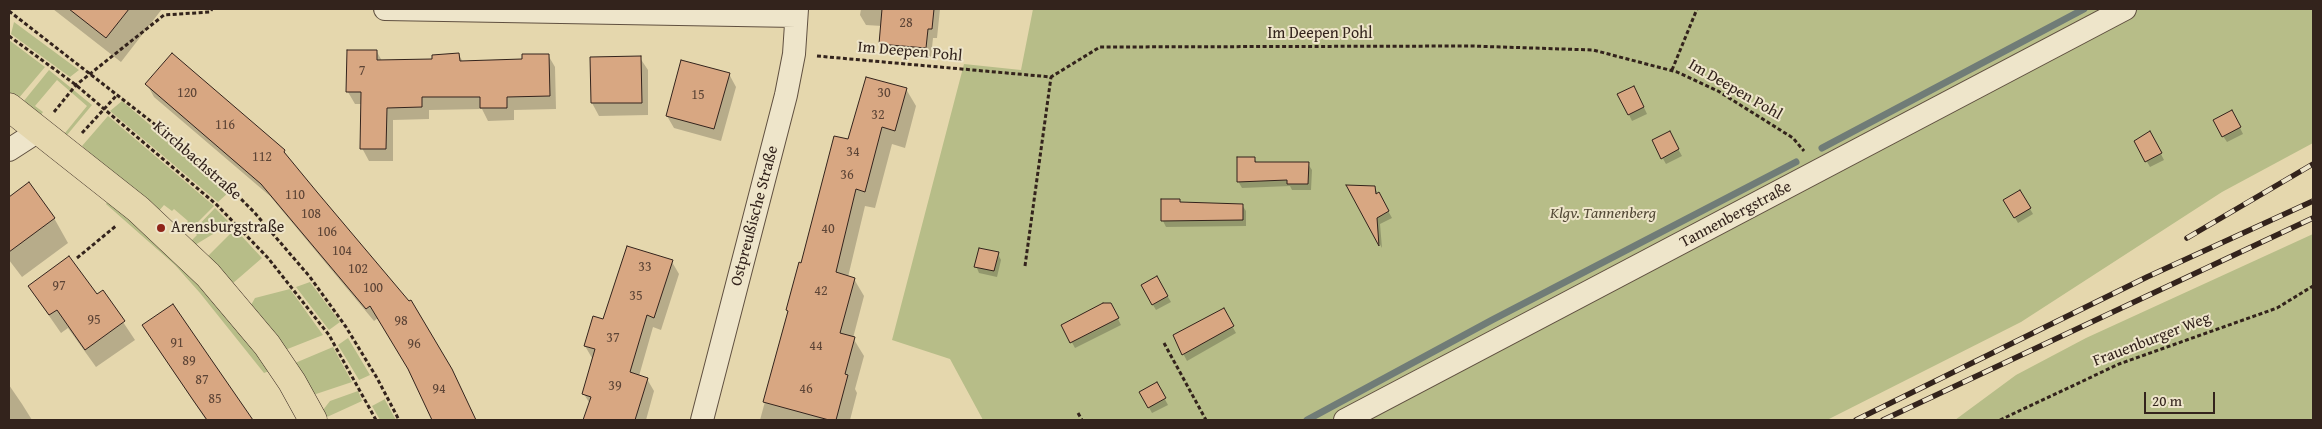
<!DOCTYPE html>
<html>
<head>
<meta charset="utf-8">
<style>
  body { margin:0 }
  #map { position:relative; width:2322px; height:429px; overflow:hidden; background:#e5d7ad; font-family:"Gentium Book Plus",serif }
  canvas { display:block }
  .frame { position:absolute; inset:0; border:10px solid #33231c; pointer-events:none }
  .scale { position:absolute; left:2144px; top:392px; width:71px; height:22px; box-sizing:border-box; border:2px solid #33231c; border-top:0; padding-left:6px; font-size:15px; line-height:18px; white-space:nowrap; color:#33231c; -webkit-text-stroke:4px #eee5ca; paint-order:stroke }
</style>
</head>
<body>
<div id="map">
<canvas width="2322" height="429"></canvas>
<div class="frame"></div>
<div class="scale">20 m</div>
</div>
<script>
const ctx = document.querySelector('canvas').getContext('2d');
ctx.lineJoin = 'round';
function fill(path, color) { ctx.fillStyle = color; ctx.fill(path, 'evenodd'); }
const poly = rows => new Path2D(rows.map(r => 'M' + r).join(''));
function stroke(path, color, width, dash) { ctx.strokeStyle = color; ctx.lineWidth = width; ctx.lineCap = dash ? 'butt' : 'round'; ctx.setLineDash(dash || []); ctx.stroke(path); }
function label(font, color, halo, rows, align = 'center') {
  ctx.font = font + ' "Gentium Book Plus",serif'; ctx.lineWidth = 4; ctx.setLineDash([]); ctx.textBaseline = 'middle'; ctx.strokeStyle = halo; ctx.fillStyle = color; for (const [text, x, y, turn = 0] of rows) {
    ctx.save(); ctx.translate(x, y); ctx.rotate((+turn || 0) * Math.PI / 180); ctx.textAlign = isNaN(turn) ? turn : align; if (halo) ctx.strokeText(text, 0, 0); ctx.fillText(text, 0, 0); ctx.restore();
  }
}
fill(poly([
  [1033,9,2313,9,2313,143,2222,192,2021,322,1827,420,983,420,950,359,892,340,964,64,1021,70],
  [14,22,79,70,70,77,11,34],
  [9,40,45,67,18,99,9,92],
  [49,70,92,105,67,135,65,133,87,106,57,80,35,106,43,112,40,116,23,102],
  [122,101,229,192,218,202,110,111],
  [108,116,214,206,191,229,186,224,188,221,174,209,172,211,164,205,158,212,82,146],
  [108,201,140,227,205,290,253,348,269,371,264,373,200,293,175,265,106,204],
  [215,208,228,221,218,231,195,245,191,241,197,235,193,231],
  [235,229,262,258,232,284,208,256],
  [2313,234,2313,420,1955,420,2016,375,2086,338],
  [310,282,340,322,329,330,296,287],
  [290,289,323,335,285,350,251,305,255,298],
  [348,338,370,375,359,380,338,345],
  [333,347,352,382,313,395,295,363],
  [358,391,362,401,327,417,323,410,330,401],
  [385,399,385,400,396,420,380,420,372,406]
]), '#b7bd88');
fill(poly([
  [53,9,162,9,121,62],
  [861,9,940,9,937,38,933,38,931,57,886,53,880,43,882,26,866,25,860,15],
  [377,52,382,61,434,60,459,55,463,62,523,61,548,55,555,67,556,109,514,110,514,120,488,121,482,109,429,110,429,119,393,120,393,161,369,161,362,148,362,104,355,104,348,92],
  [591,58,640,58,648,70,648,115,599,116,592,103],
  [729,74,736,87,721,141,674,128,667,116],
  [147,84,284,151,291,162,409,303,458,383,476,420,434,420,410,371,378,318,374,321,270,196,154,97],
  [906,89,916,106,905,148,892,144,875,208,865,206,848,277,854,279,864,296,853,338,864,356,855,389,857,393,850,420,760,420,789,313,787,310,849,141],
  [1637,93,1647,114,1632,121,1619,94],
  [2232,112,2243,134,2227,142,2223,136],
  [1669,133,1682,156,1666,164,1653,141],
  [2150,133,2164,160,2150,167,2135,141],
  [1254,158,1257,163,1308,164,1312,170,1311,190,1292,190,1290,186,1242,188,1238,181],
  [29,184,54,218,68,243,22,277,9,260,9,199],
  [1348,187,1374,187,1382,200,1392,218,1380,224,1382,248],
  [2020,192,2033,214,2018,223,2005,200],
  [1162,200,1179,200,1181,204,1242,205,1246,211,1246,226,1166,227,1163,221],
  [998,254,1001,260,997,277,979,273,976,266],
  [672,262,679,274,661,330,653,327,639,376,647,379,654,391,646,420,585,420,590,404,584,394,592,358,585,346,604,320],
  [1157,278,1171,302,1156,310,1142,286],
  [29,287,97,296,103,292,135,340,96,367,68,328,61,333],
  [173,305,251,420,206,420,143,326],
  [1223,310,1236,333,1187,361,1174,336],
  [1114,311,1121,325,1075,348,1063,326],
  [1156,383,1168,405,1152,413,1141,393],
  [9,385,22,404,32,420,9,420]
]), '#0003');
stroke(poly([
  [1822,148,2084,9],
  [1307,420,1492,320,1796,162]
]), '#707c77', 7);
const building = poly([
  [69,9,129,9,106,38,69,9],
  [882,9,934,9,932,29,928,29,926,48,879,44,882,9],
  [347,50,377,50,377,60,432,59,432,55,459,53,460,61,522,59,522,54,549,54,550,96,507,97,507,108,480,108,480,97,422,97,422,107,387,108,386,149,360,149,361,92,346,92,347,50],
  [172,53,285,150,284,152,317,192,409,301,411,300,452,369,476,420,432,420,408,369,370,306,366,309,261,184,145,84,172,53],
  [641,56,642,103,591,103,590,57,641,56],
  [681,60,730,73,714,129,666,116,681,60],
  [866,77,907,88,895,131,882,127,865,192,856,189,836,272,855,278,840,333,855,337,845,374,848,375,836,420,829,420,763,402,788,311,786,310,799,262,801,263,834,136,848,139,866,77],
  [1634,86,1644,107,1628,115,1617,94,1634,86],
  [2232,110,2241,127,2222,137,2213,120,2232,110],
  [1670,131,1679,149,1661,159,1652,140,1670,131],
  [2150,131,2162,153,2145,162,2134,141,2150,131],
  [1237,157,1255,157,1255,162,1309,162,1308,184,1287,184,1287,180,1237,182,1237,157],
  [29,182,55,218,9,252,9,197,29,182],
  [1346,185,1375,186,1376,194,1379,192,1389,211,1377,218,1379,246,1346,185],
  [2020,190,2031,208,2014,218,2003,200,2020,190],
  [1161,199,1180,199,1180,202,1243,204,1243,220,1161,221,1161,199],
  [627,246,673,260,654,318,647,315,630,372,648,378,635,420,583,420,591,397,582,394,595,349,584,346,593,316,603,319,627,246],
  [979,248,999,252,994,271,974,267,979,248],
  [69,256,97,294,103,290,125,321,85,350,57,310,49,315,28,286,69,256],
  [1157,276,1168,296,1152,305,1141,285,1157,276],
  [1103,303,1111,303,1119,318,1070,343,1061,325,1103,303],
  [173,304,186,323,253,420,207,420,193,400,142,325,173,304],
  [1224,308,1234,326,1182,355,1173,335,1224,308],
  [1157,382,1166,398,1148,408,1139,392,1157,382]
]);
fill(building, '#d8a782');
stroke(building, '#33231c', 1);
const minor = poly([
  [385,9,796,16],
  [9,150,40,130],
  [702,420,786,95,794,54,797,9],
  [1345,420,2125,9]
]);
const major = poly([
  [9,107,138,209,208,275,267,345,292,382,313,420]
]);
stroke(minor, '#605040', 24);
stroke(major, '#33231c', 29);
stroke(poly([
  [9,11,166,133,227,185,254,212,310,277,346,327,377,378,399,420],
  [9,36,76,85,217,205,268,258,329,335,376,420],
  [817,56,1051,77,1100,47,1471,46,1593,50,1677,72,1718,91,1793,138,1804,151],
  [1672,70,1697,9],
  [54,112,76,85,164,15,210,12,212,9],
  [82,133,117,95],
  [77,258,117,225],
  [1025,266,1051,77],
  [1164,343,1206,420],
  [1078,413,1082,420],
  [2000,420,2119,364,2277,308,2313,286]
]), '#33231c', 3, [4, 2.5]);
stroke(minor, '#eee5ca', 22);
stroke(major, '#e5d7ad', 28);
const rail = poly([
  [2187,238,2313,164],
  [1856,420,2147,277,2313,201],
  [1883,420,2313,218]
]);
stroke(rail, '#33231c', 5.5);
stroke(rail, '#eee5ca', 4, [11]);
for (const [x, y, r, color] of [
  [161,228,5,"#8f2418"]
]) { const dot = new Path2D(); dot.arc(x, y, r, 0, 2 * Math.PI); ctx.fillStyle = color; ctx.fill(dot); stroke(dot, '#eee5ca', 2); }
label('14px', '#5c4436', null, [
  ["28",906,23],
  ["7",362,71],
  ["120",187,93],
  ["30",884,93],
  ["15",698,95],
  ["32",878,115],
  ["116",225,125],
  ["34",853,152],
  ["112",262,157],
  ["36",847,175],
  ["110",295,195],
  ["108",311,214],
  ["40",828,229],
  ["106",327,232],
  ["104",342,251],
  ["33",645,267],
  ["102",358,269],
  ["97",59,286],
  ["100",373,288],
  ["42",821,291],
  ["35",636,296],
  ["95",94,320],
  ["98",401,321],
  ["37",613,338],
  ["91",177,343],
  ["96",414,344],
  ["44",816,346],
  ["89",189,361],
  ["87",202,380],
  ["39",615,386],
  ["94",439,389],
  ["46",806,389],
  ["85",215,399]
]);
label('16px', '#33231c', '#eee5ca', [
  ["Im Deepen Pohl",1320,34],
  ["Im Deepen Pohl",910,52,5],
  ["Im Deepen Pohl",1735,90,30],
  ["Kirchbachstraße",197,161,41],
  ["Tannenbergstraße",1736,215,-28],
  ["Ostpreußische Straße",755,216,-75],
  ["Frauenburger Weg",2152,340,-21]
]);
label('italic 16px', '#544a37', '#eee5ca', [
  ["Klgv. Tannenberg",1603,214]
]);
label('16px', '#33231c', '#eee5ca', [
  ["Arensburgstraße",171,228]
], 'left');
</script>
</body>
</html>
